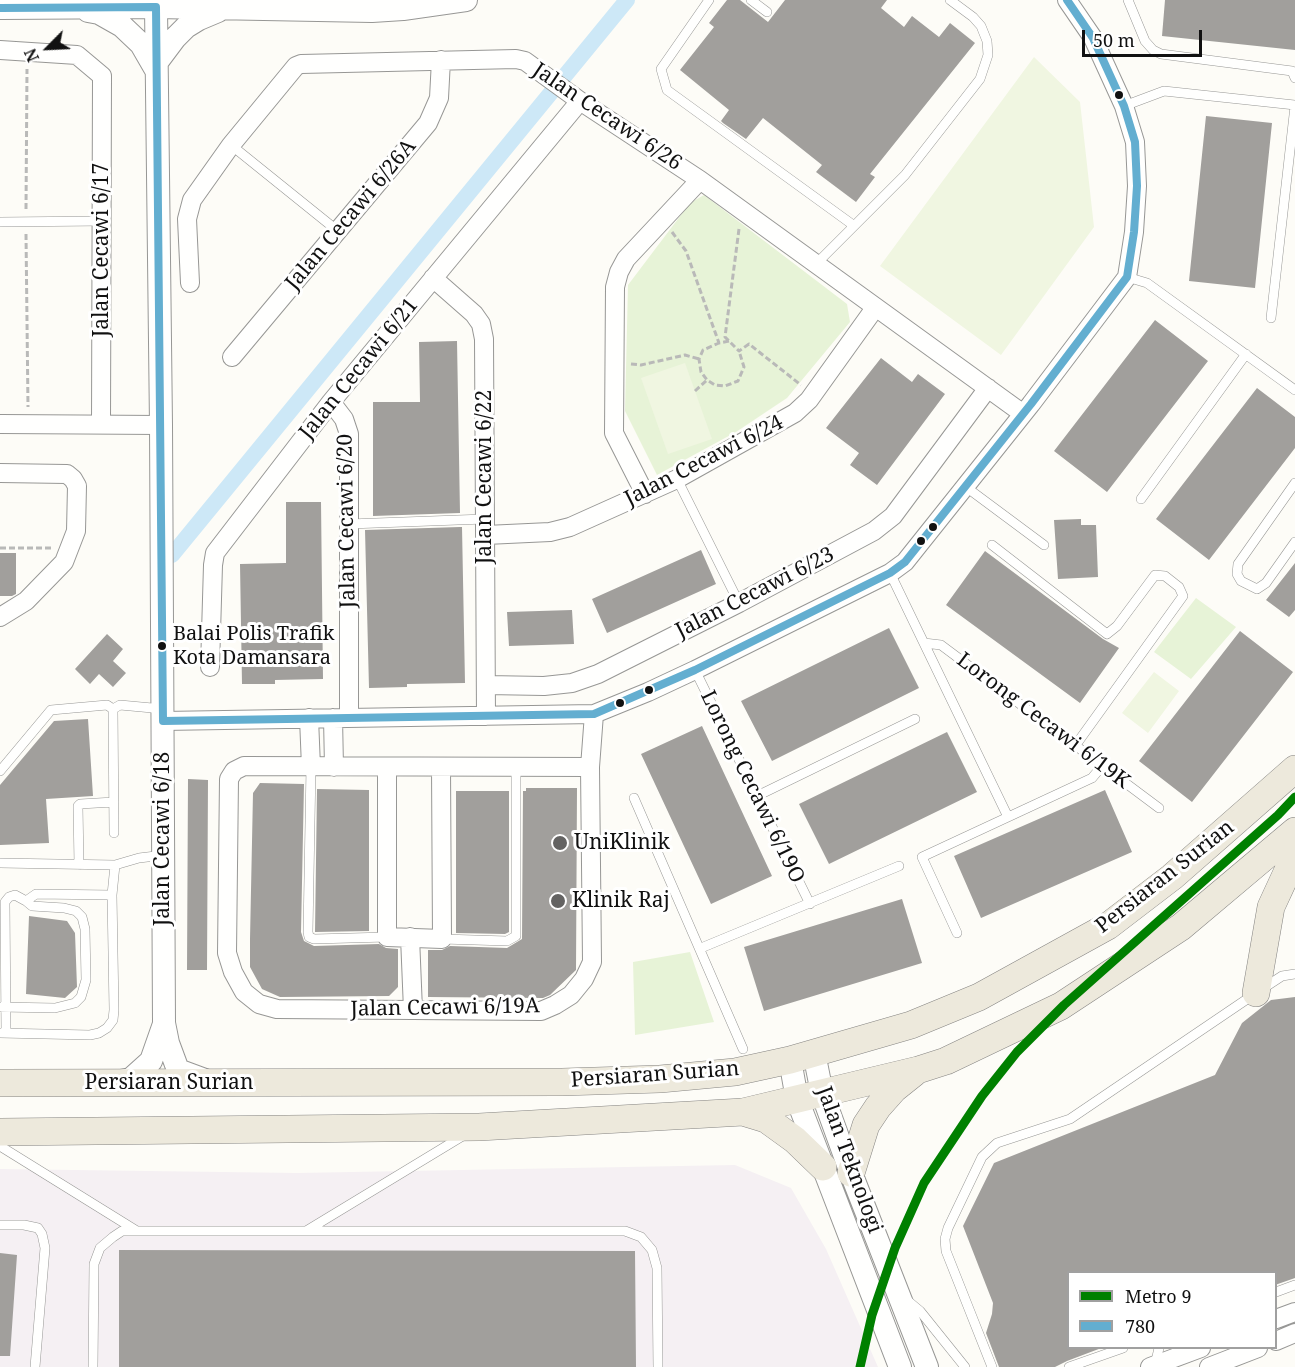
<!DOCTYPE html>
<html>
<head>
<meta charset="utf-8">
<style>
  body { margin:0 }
  #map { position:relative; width:1295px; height:1367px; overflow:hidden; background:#fdfcf7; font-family:"Noto Serif",serif }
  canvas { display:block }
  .legend { position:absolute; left:1067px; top:1271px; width:210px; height:78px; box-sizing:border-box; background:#fff; border:2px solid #a0a0a0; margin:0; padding:8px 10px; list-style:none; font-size:18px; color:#111 }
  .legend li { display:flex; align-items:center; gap:12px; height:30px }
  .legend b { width:30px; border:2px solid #a0a0a0 }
  .north { position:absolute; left:18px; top:18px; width:60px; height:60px; -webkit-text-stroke:4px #fff; paint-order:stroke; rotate:246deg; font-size:16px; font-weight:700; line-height:24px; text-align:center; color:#111 }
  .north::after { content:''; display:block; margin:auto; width:21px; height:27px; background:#111; clip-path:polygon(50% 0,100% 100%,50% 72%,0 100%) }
  .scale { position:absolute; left:1082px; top:30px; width:120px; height:27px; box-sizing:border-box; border:3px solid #111; border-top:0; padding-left:8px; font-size:18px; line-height:21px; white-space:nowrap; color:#111; -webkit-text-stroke:4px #fff; paint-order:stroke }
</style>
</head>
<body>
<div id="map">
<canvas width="1295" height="1367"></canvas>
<ul class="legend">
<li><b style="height:8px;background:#008000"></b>Metro 9</li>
<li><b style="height:8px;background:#63aed0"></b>780</li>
</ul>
<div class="north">N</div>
<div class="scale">50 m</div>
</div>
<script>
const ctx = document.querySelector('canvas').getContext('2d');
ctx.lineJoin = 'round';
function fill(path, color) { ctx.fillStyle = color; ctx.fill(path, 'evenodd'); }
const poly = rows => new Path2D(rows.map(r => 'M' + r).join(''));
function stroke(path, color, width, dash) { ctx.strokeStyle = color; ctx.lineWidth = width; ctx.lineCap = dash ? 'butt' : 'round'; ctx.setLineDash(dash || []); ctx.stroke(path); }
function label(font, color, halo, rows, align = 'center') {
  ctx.font = font + ' "Noto Serif",serif'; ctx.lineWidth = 6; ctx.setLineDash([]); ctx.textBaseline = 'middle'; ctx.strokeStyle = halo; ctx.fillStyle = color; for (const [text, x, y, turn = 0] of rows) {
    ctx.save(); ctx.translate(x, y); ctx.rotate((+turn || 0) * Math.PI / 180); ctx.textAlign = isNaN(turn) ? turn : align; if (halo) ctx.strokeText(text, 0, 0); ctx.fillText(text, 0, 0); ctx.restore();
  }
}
fill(poly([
  [735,1165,791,1188,826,1249,878,1367,0,1367,0,1169,297,1173]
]), '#f5f0f3');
fill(poly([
  [704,195,847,304,850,322,787,398,736,432,657,475,625,411,628,285,690,203],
  [1196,598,1236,627,1191,679,1154,652],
  [690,952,714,1022,635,1035,633,962]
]), '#e7f3d7');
fill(poly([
  [1034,57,1080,102,1094,227,1001,355,880,266],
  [685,363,712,439,668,454,641,378],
  [1154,672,1179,691,1148,733,1122,713]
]), '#f0f6e1');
stroke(poly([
  [172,555,627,0]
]), '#cde8f7', 16);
fill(poly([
  [727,0,740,0,768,22,785,0,887,0,881,8,904,27,912,16,939,37,950,23,975,43,870,174,875,177,856,202,816,172,822,165,763,118,746,139,723,123,721,121,729,110,680,70,714,27,709,23],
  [1165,0,1295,0,1295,50,1162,36],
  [1206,116,1272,123,1255,288,1189,281],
  [1155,320,1208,361,1107,492,1054,451],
  [457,341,460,513,373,516,373,402,420,402,419,342],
  [881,358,912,382,918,374,945,394,877,485,850,465,859,453,826,428],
  [1257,388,1295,417,1295,448,1209,560,1156,519],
  [286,502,321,502,323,679,275,680,275,684,242,684,240,564,286,563],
  [1081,519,1081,525,1096,525,1098,577,1058,579,1054,520],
  [460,527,462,527,465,683,407,684,407,687,369,688,365,530],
  [701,550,716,584,607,633,592,599],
  [985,551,1103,639,1119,648,1080,703,946,605],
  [0,553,16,553,16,594,12,596,0,596],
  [1295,563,1295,610,1289,617,1266,600],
  [572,610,574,644,509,646,507,612],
  [889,628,919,688,772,761,741,701],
  [1240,631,1293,672,1192,802,1139,761],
  [107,634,123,649,113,661,126,673,113,687,99,674,90,684,75,669],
  [88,719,93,796,46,799,49,843,0,845,0,785,54,721],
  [702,726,772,876,711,904,641,754],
  [947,732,977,792,829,864,799,804],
  [188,779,208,780,207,970,187,970],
  [260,783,304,784,301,932,304,941,314,946,379,944,386,948,398,949,398,987,389,996,280,997,262,989,250,967,250,939,253,793],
  [526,788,577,788,576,970,550,995,543,998,428,997,428,950,442,950,450,946,507,948,522,939,523,791,526,791],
  [317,789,369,790,369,931,315,932],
  [1105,790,1132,852,981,918,954,856],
  [456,791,509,791,509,932,505,934,456,933],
  [902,899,922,963,764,1011,744,947],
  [29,916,67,921,75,933,77,987,65,998,26,994],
  [1295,997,1295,1278,1275,1285,1275,1272,1068,1272,1068,1347,1104,1347,1067,1361,1055,1367,999,1367,986,1333,992,1314,993,1303,963,1226,994,1163,1215,1075,1242,1023,1271,1000],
  [119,1250,635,1251,636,1367,119,1367],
  [0,1253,17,1255,10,1356,0,1356]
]), '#a19f9c');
const service = poly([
  [709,0,661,69,667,90,853,225],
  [751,0,767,12],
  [1128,0,1145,41,1153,50,1161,54,1292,71,1295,78],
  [1124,106,1164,91,1295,105],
  [231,145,339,232],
  [0,222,102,221],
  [816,264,905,175,980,79,988,55,987,41,981,26,973,17,950,0],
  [1127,277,1147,283,1295,390],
  [1271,318,1295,106],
  [677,479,739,603],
  [1295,483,1238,564,1237,574,1241,581,1257,589,1266,583,1295,542],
  [966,487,1044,545],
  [1141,499,1246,354],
  [349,524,485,519],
  [992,545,1107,634,1117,626,1155,575,1165,576,1179,587,1183,596,1075,746],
  [890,573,1008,817],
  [924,643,941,645,1159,808],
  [695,670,810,904],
  [113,709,114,833],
  [113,709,120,705,163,709],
  [311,767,308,932,309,937,314,939,387,937],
  [0,771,51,710,107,705,113,709],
  [757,796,915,719],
  [634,798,743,1049],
  [0,863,115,865],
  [79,865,78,806,80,804,114,802],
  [957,933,922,857,1092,778,1102,766],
  [442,939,507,941,516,936,516,767],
  [701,948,899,866],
  [0,1007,55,1008,75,1003,81,997,86,980,85,929,82,917,76,911,64,908,32,906,26,901],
  [0,1033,90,1035,99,1033,107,1028,113,1020,114,1010,112,895,115,865,139,858,164,855],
  [6,1033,5,902,9,897,15,895,26,901,36,894,112,895],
  [0,1146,137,1231],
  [0,1225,24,1225,38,1228,42,1234,45,1248,35,1367],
  [306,1231,466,1134],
  [1276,1292,1295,1285],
  [908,1301,920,1311,965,1367],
  [1155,1365,1159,1348],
  [93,1367,94,1264,100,1248,113,1237,122,1231,625,1231,641,1237,652,1250,657,1268,658,1367],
  [992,1367,946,1251,945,1239,948,1228,982,1157,997,1143,1070,1119,1256,993,1282,976,1295,974],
  [1069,1367,1123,1348]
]);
const minor = poly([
  [0,50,77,55,102,76,101,424],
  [433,278,474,314,481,324,484,339,486,716],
  [190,283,187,219,192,200,231,145,296,66,301,64,516,59,525,61,580,101,700,180,1022,413],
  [232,357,428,123,439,98,441,60],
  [331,402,344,419,349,434,349,717],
  [0,424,161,425],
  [0,473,67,474,73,479,77,486,76,531,64,562,26,601,0,617],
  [645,494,614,433,615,287,619,272,626,259,700,180],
  [486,535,550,532,570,527,677,479,795,413,809,400,875,308],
  [210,667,213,565,215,553,331,402,580,101],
  [487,685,544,686,572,683,598,674,739,603,874,531,893,516,988,388],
  [309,718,311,767],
  [333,718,334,767],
  [163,721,594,714,648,692,695,670,890,573,905,562,1031,404,1127,277,1134,232,1137,186,1135,142,1124,106,1093,38,1067,0],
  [387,767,387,937,442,939,441,767],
  [590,767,244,766,234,771,229,779,227,953,233,972,244,992,259,1004,277,1009,413,1010,541,1011,555,1005,571,995,584,979,592,962,590,767,594,714],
  [410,937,413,1010],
  [1276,1319,1295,1312],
  [1276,1341,1295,1333],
  [1150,1367,1201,1348],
  [1209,1367,1258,1348]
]);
const tertiary = poly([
  [156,7,161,425,164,1023,168,1043,178,1070,205,1080],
  [0,8,156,7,372,11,403,9,466,0],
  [88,11,99,13,122,26,141,44,156,70],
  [157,62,175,38,186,27,199,19,218,11],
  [814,1053,822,1093,851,1173,927,1367],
  [790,1060,797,1099,900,1367],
  [116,1082,131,1079,151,1061,164,1024]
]);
const primary = poly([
  [1256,993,1271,907,1295,855],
  [0,1083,562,1082,660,1079,735,1072,790,1060,911,1025,979,997,1108,926,1172,877,1295,769],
  [743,1112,766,1119,795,1140,823,1167],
  [0,1132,479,1127,743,1112,918,1070,946,1061,1061,1006,1181,927,1295,831],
  [851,1173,866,1125,878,1107,894,1089,914,1073]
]);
stroke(service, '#979795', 10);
stroke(minor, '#979795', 20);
stroke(tertiary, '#979795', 24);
stroke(primary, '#858482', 28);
stroke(poly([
  [26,209,27,69],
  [739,229,725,337,739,351,749,344,801,385],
  [672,232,686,251,719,343],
  [26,234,28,407],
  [729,341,719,343,703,350,699,359,701,372,707,380,715,385,725,386,738,381,744,367,739,351],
  [631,364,641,365,685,355,699,359],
  [695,391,707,380],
  [0,548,52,548]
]), '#b9b9b8', 3, [6, 3]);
stroke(service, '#fffffe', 9);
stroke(minor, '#fffffe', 18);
stroke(tertiary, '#fffffe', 22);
stroke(primary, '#ede9dc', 27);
stroke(poly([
  [0,8,156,7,163,721],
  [163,721,594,714,695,670,890,573,905,562,1031,404,1127,277,1134,232,1137,186,1135,142,1124,106,1093,38,1067,0]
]), '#63aed0', 8);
stroke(poly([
  [860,1367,872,1315,895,1248,924,1183,982,1096,1017,1052,1064,1005,1278,815,1295,797]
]), '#008000', 9);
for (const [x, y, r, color] of [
  [1119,95,5,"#111"],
  [933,527,5,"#111"],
  [921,541,5,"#111"],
  [162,646,5,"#111"],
  [649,690,5,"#111"],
  [620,703,5,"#111"],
  [560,843,8,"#646362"],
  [558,901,8,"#646362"]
]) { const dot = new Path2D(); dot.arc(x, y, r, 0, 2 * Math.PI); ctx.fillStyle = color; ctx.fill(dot); stroke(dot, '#fff', 2); }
label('20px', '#111', '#fff', [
  ["Balai Polis Trafik",173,634],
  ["Kota Damansara",173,658]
], 'left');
label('21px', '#111', '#fff', [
  ["Jalan Cecawi 6/26",607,117,34],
  ["Jalan Cecawi 6/26A",351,215,-50],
  ["Jalan Cecawi 6/17",102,250,-90],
  ["Jalan Cecawi 6/21",359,369,-51],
  ["Jalan Cecawi 6/24",704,461,-27],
  ["Jalan Cecawi 6/22",485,477,-90],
  ["Jalan Cecawi 6/20",347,521,-91],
  ["Jalan Cecawi 6/23",755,593,-27],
  ["Lorong Cecawi 6/19K",1043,721,37],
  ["Lorong Cecawi 6/19O",752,787,64],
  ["Jalan Cecawi 6/18",163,839,-90],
  ["Persiaran Surian",1165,877,-38],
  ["Jalan Cecawi 6/19A",445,1008,-1],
  ["Persiaran Surian",655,1075,-4],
  ["Persiaran Surian",169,1083],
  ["Jalan Teknologi",849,1160,70]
]);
label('21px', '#111', '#fff', [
  ["UniKlinik",574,843],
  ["Klinik Raj",572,901]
], 'left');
</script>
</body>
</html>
